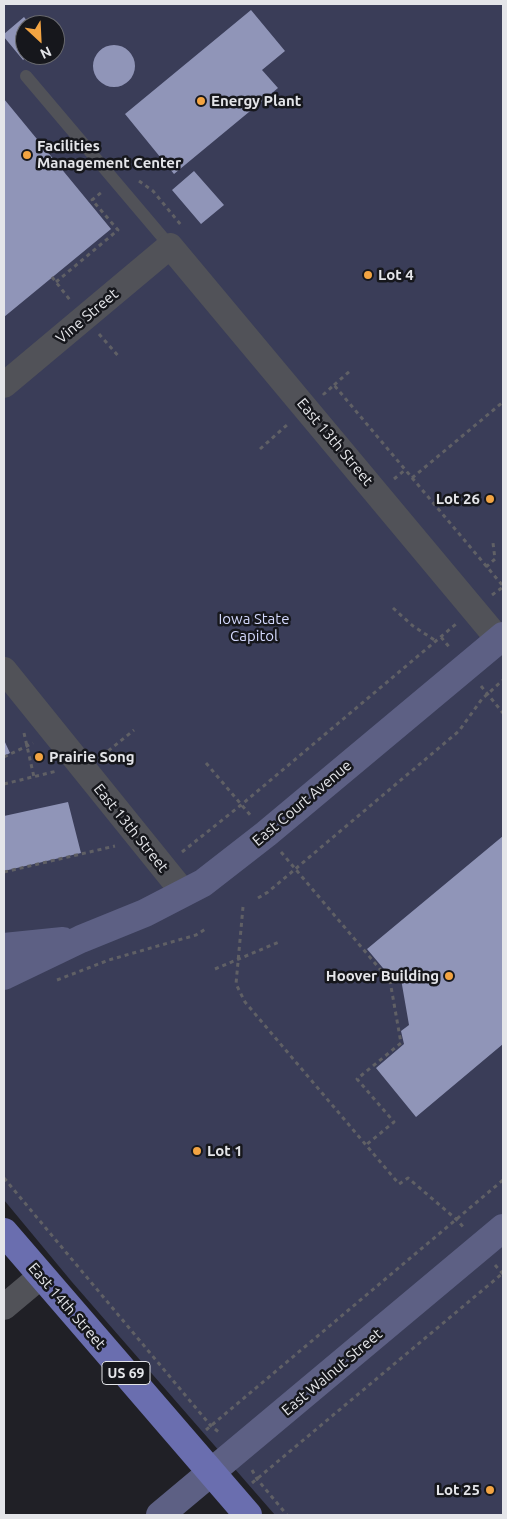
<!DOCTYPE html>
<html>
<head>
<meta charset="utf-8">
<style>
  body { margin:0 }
  #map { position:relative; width:507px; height:1519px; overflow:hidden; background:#202026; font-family:Ubuntu,sans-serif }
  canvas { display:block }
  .frame { position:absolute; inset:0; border:5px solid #e4e5e9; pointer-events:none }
  .north { position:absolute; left:15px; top:15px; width:50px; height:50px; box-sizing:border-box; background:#16171c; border:1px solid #68696e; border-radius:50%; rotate:155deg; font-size:14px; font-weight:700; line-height:20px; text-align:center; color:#e4e5e9 }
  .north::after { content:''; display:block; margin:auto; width:18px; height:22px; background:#f3a442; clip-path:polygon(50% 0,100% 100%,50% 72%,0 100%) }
</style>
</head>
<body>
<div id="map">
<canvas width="507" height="1519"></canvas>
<div class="frame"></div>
<div class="north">N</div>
</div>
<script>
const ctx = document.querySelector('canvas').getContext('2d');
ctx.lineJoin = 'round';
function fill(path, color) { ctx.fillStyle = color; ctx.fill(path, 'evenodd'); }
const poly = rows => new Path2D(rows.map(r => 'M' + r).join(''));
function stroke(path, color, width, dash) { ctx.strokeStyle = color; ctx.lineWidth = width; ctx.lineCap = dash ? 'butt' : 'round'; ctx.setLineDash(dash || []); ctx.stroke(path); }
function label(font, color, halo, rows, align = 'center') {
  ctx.font = font + ' Ubuntu,sans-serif'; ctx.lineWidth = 5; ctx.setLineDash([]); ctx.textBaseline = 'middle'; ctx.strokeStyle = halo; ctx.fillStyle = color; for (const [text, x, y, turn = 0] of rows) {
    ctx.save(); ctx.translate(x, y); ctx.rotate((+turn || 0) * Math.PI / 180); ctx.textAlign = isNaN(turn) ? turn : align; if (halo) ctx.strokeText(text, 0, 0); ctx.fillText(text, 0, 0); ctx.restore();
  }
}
fill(poly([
  [4,4,503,4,503,1515,275,1515,72,1282,4,1200],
  [25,25,55,25,55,55,25,55]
]), '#3a3d58');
fill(poly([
  [251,10,285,51,262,70,278,88,174,174,125,114],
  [24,17,30,25,25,25,25,55,29,55,23,60,4,37,4,34],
  '93 66a21 21 0 1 1 42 0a21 21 0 1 1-42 0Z',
  [4,99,111,229,4,317],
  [194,171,224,205,201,224,172,190],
  [4,740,10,753,4,756],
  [68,802,81,853,4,871,4,816],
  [503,836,503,1044,416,1117,376,1068,404,1044,401,1031,409,1025,401,979,388,974,367,949]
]), '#9095b8');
stroke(poly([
  [139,181,153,191,181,225],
  [52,277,70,300],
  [56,282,118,230,92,200,103,191],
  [99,334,120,358],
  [334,385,351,370],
  [323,393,324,394,334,385,503,586],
  [260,449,288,424],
  [412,478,503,402],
  [394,479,405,470],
  [486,567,495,559,493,543],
  [492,595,503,587],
  [393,608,413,626,436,641],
  [441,637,450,648],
  [481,686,503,713],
  [24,733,34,777],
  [102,756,134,730],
  [4,757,33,743],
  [206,763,251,816],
  [4,784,57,771],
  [182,852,241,805,456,624],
  [281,852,390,981,401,1043,357,1079,394,1122,366,1145],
  [4,872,115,846],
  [258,898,268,892,459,731,482,699,503,680],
  [243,907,236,984,245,1002,399,1184,408,1178,456,1219,465,1229],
  [215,969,279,942],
  [57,980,109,960,196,935,207,928],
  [4,1178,211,1426,220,1433],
  [495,1265,503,1274],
  [206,1430,503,1180],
  [252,1470,257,1479,287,1515],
  [252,1483,503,1273]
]), '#606065', 3, [4, 4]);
stroke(poly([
  [26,76,170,246]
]), '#515258', 12);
stroke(poly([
  [4,385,170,246,499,640],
  [4,670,184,893],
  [4,1307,41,1276]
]), '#515258', 26);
stroke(poly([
  [4,947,63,941],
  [4,976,81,939,145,913,203,883,266,834,503,636],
  [160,1515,503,1228]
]), '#5d6084', 28);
stroke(poly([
  [4,1232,248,1515]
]), '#6a6eaf', 28);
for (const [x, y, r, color] of [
  [201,101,5,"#f3a442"],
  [27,155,5,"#f3a442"],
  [368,275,5,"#f3a442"],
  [490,499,5,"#f3a442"],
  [39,757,5,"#f3a442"],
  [449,976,5,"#f3a442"],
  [197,1151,5,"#f3a442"],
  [490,1490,5,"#f3a442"]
]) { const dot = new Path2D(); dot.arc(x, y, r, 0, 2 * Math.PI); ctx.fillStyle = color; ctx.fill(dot); stroke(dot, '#16171c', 2); }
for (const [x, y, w] of [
  [126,1373,48]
]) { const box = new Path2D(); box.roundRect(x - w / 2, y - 11.5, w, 23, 4); ctx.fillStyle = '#16171c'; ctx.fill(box); stroke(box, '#e4e5e9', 1); }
label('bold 14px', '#e4e5e9', null, [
  ["US 69",126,1373]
]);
label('bold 15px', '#e4e5e9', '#16171c', [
  ["Energy Plant",211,101],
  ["Facilities",37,146],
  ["Management Center",37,163],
  ["Lot 4",378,275],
  ["Lot 26",480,499,"right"],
  ["Prairie Song",49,757],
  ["Hoover Building",439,976,"right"],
  ["Lot 1",207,1151],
  ["Lot 25",480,1490,"right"]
], 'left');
label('15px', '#e4e5e9', '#16171c', [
  ["Vine Street",87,316,-40],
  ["East 13th Street",335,442,50],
  ["East Court Avenue",302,803,-40],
  ["East 13th Street",131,828,51],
  ["East 14th Street",67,1306,49],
  ["East Walnut Street",332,1372,-40]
]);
label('15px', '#d4d9fd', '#16171c', [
  ["Iowa State",254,619],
  ["Capitol",254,636]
]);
</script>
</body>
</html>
